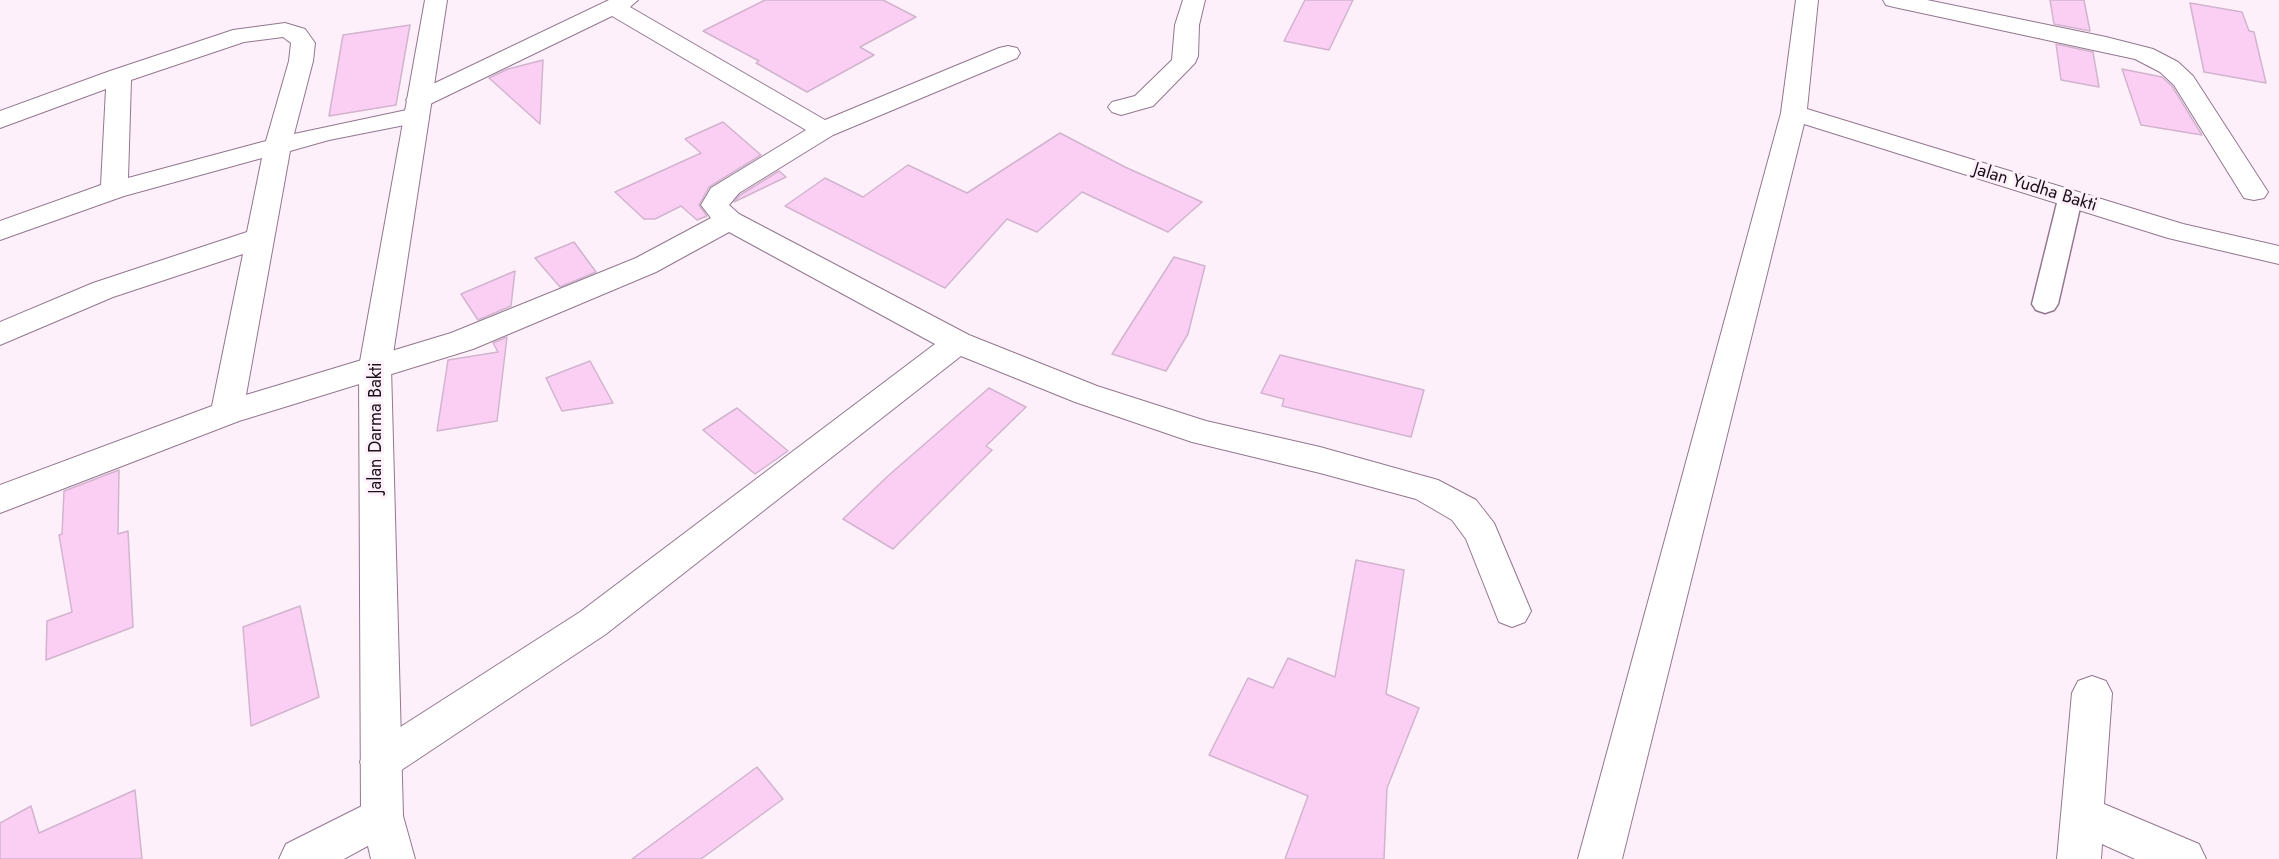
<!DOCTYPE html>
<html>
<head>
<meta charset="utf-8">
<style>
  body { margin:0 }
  canvas { display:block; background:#fdf0fa }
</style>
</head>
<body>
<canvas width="2279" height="859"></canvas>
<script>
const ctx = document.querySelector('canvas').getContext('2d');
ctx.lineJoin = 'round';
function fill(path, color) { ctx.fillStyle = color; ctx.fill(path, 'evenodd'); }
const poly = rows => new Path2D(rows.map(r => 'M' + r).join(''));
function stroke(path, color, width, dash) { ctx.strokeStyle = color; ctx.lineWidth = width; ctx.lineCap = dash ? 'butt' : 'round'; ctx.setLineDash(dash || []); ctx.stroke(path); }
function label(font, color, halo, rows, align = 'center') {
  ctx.font = font + ' Jost,sans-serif'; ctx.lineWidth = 6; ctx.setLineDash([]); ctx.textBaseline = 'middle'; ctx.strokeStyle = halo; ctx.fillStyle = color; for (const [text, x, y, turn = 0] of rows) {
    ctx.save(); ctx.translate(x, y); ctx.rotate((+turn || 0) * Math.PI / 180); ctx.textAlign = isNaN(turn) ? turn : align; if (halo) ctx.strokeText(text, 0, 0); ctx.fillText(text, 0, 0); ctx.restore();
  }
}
const building = poly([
  [765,0,883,0,916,17,860,47,874,55,807,92,756,63,759,61,703,31,765,0],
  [1305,0,1353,0,1329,50,1284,41,1305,0],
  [2050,0,2084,0,2090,31,2054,24,2050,0],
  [2190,3,2242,12,2249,31,2254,32,2266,83,2204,72,2190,3],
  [410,25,396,105,329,116,343,35,410,25],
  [2056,44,2093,52,2099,87,2061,80,2056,44],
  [543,60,540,124,489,78,508,69,543,60],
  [2122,69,2162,77,2172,86,2202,135,2141,125,2122,69],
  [723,122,761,155,709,187,699,205,707,216,697,220,681,206,655,219,644,219,615,192,701,153,685,139,723,122],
  [1060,133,1125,167,1202,202,1168,232,1082,192,1037,232,1007,219,945,288,785,206,825,178,863,197,908,165,967,193,1060,133],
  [779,171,786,177,734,202,740,195,779,171],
  [574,242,596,272,560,287,535,258,574,242],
  [1174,257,1205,266,1188,334,1166,371,1112,354,1174,257],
  [515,271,511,306,478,320,461,294,515,271],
  [507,337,497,421,437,431,448,360,498,352,493,343,507,337],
  [1280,355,1424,390,1411,437,1282,406,1284,399,1261,393,1280,355],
  [590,361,613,403,562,411,546,378,590,361],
  [989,388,1026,407,986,446,992,450,893,549,843,519,889,475,989,388],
  [737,408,788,451,755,474,703,430,737,408],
  [119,470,118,534,128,531,133,627,46,660,47,621,72,612,59,535,62,534,64,491,119,470],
  [1356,560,1404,570,1386,694,1419,708,1387,788,1384,859,1285,859,1308,796,1209,755,1248,678,1273,688,1288,658,1335,677,1356,560],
  [300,606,319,697,251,726,243,627,300,606],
  [757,767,783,799,701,859,632,859,757,767],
  [135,790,142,859,0,859,0,823,31,806,39,833,135,790]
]);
fill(building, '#fbcff4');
stroke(building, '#d2b4ce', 1.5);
const service = poly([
  [2070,192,2078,194,2082,199,2058,304,2054,310,2045,313,2036,310,2032,304,2058,199,2062,194,2070,192]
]);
const minor = poly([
  [609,0,638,0,630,7,825,120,999,48,1008,46,1017,48,1020,53,1017,58,833,135,739,193,729,205,739,214,969,335,1097,386,1206,421,1320,447,1438,480,1476,500,1494,523,1531,611,1525,622,1512,627,1499,622,1466,539,1452,520,1416,499,1320,473,1192,442,1075,402,961,356,606,634,394,775,380,781,366,775,360,762,366,749,580,612,935,344,729,232,656,272,473,349,239,421,0,513,0,485,212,406,243,254,113,297,0,345,0,322,93,283,247,232,262,158,124,196,0,240,0,221,101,185,106,89,0,128,0,111,110,71,233,30,285,23,305,29,315,43,313,61,294,134,416,108,425,111,429,116,425,121,329,140,290,151,246,395,451,333,636,258,711,218,701,205,711,188,806,130,612,16,428,105,419,108,410,105,406,100,410,95,609,0],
  [283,37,291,43,289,61,266,141,128,178,131,80,244,42,283,37],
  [1183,0,1205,0,1199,25,1198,56,1195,63,1153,106,1121,115,1112,112,1108,107,1112,102,1135,96,1172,60,1175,25,1183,0],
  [1796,0,1818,0,1807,109,2183,224,2279,246,2279,264,2168,238,1804,124,1622,859,1578,859,1781,113,1796,0],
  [1883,0,1927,0,2106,37,2153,49,2178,62,2193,76,2268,192,2264,198,2254,200,2244,198,2174,85,2160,72,2135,59,1894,7,1886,5,1883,0],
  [2092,676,2106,681,2112,693,2104,804,2199,844,2206,859,2135,859,2102,844,2101,859,2057,859,2072,693,2078,681,2092,676],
  [382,796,397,802,403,816,397,830,344,859,279,859,286,844,382,796]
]);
const tertiary = poly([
  [425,0,447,0,391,367,403,816,415,859,371,859,361,816,359,367,425,0]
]);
stroke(service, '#93778f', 3);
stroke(minor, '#93778f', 2);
stroke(tertiary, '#93778f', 2);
fill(service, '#fff');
fill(minor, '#fff');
fill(tertiary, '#fff');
label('18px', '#1c111a', '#fdf0fa', [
  ["Jalan Yudha Bakti",2035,188,17],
  ["Jalan Darma Bakti",377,428,-90]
]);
</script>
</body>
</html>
